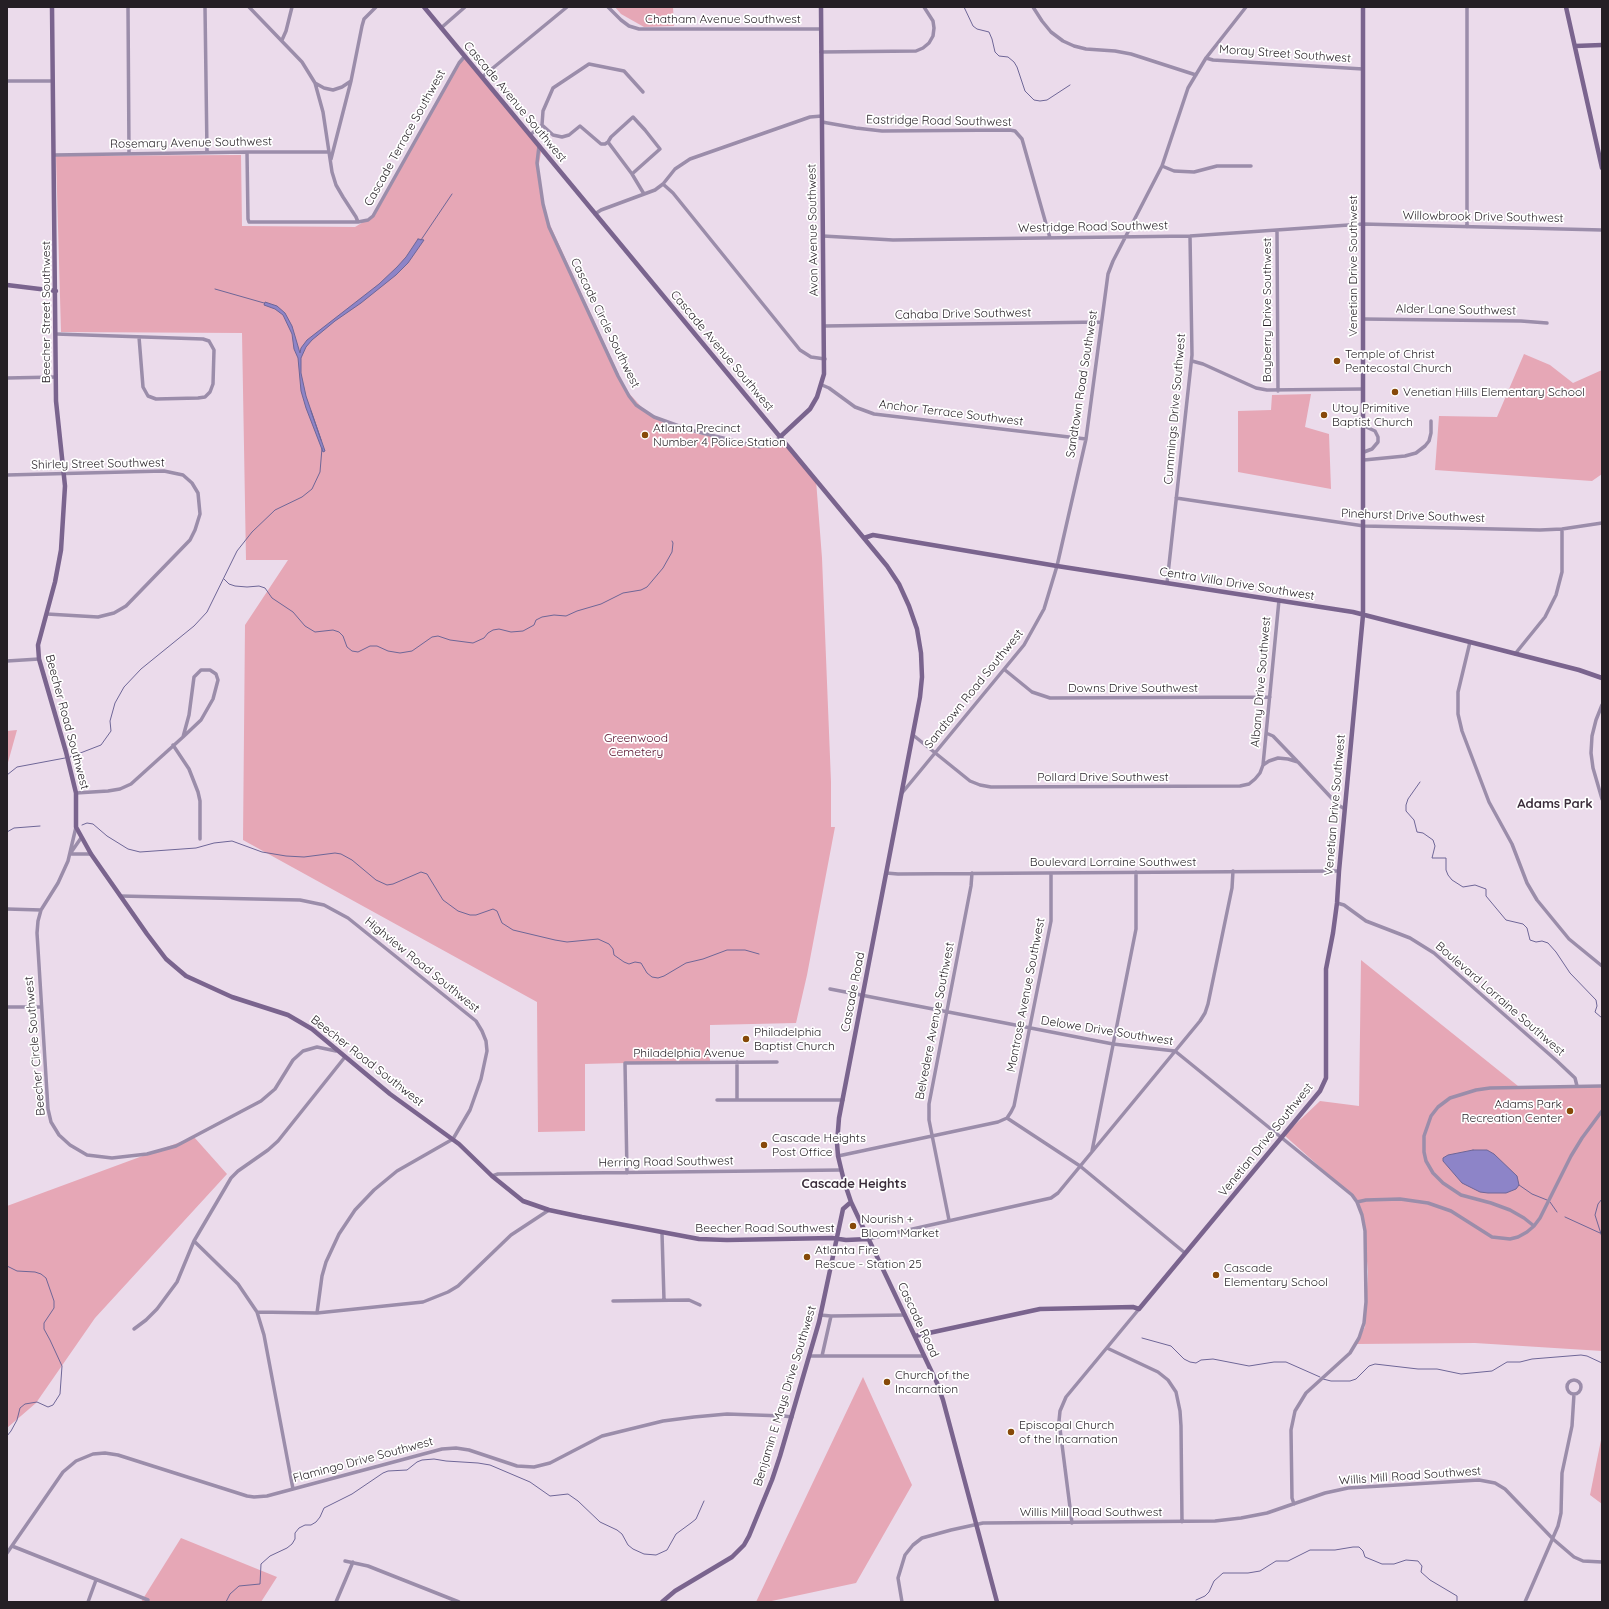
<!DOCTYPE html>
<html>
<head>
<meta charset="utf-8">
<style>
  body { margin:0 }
  #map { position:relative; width:1609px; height:1609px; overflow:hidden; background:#ebdbeb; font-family:Quicksand,sans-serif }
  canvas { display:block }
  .frame { position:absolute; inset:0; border:8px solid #251f25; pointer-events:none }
</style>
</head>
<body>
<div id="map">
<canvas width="1609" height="1609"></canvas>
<div class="frame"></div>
</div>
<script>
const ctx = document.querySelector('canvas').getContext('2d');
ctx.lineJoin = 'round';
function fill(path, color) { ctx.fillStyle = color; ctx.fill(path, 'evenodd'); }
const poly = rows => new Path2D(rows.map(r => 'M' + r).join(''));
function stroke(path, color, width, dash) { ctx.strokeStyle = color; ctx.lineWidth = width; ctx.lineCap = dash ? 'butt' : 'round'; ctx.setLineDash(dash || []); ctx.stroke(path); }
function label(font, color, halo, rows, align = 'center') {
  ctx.font = font + ' Quicksand,sans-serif'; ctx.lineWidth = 3.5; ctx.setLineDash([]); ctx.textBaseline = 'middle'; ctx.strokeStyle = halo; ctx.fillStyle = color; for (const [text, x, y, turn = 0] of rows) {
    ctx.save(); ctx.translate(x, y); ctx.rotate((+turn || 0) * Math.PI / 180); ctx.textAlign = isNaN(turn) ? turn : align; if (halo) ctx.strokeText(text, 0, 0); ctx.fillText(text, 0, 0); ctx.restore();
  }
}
fill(poly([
  [615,7,673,7,674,26,644,27,621,14],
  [464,54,509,109,542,146,539,164,539,187,545,214,626,390,647,413,674,429,708,436,709,435,759,447,780,437,816,480,822,558,831,782,831,827,835,827,807,975,796,1023,710,1025,710,1061,585,1064,585,1131,538,1132,537,1002,243,840,245,625,288,560,246,560,242,333,61,332,56,156,241,155,242,226,355,227,375,215],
  [1524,354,1550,365,1573,383,1602,370,1602,474,1592,481,1435,470,1439,416,1497,417],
  [1311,394,1305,427,1329,434,1331,489,1238,472,1238,411,1271,410,1272,395],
  [17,730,7,766,7,731],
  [1361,960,1518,1086,1602,1086,1602,1351,1475,1343,1355,1344,1365,1327,1368,1272,1363,1218,1357,1200,1284,1135,1320,1101,1359,1106],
  [194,1137,227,1174,95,1318,36,1403,7,1428,7,1206],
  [863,1377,912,1485,856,1583,767,1602,756,1602],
  [1602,1435,1602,1504,1590,1495],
  [181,1538,277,1577,261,1602,141,1602]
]), '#e6a7b6');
const water = poly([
  [418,239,424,240,408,263,396,275,361,303,335,321,312,340,306,347,301,358,301,373,306,396,325,451,323,452,306,408,301,391,298,358,294,349,292,334,283,315,275,309,264,305,265,302,277,306,285,313,292,326,300,353,301,348,307,340,379,284,397,267,406,257,418,239],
  [1473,1150,1487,1150,1494,1154,1517,1176,1519,1185,1516,1189,1506,1193,1488,1193,1480,1192,1462,1183,1443,1161,1443,1158,1448,1155,1473,1150]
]);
fill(water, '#8d84c8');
stroke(water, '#6e6697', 1);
stroke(poly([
  [964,7,973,26,977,29,989,32,992,39,995,52,999,56,1008,57,1014,62,1017,67,1025,91,1034,100,1040,101,1047,100,1070,85],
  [421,240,452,194],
  [215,289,264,303],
  [311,411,321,440],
  [224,579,229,584,235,586,247,587,259,586,265,588,272,598,293,612,305,626,315,632,333,630,339,632,343,636,347,647,352,651,358,652,370,646,377,646,388,651,400,653,412,651,432,637,438,636,450,640,473,643,484,638,488,633,493,630,499,629,511,632,523,631,534,625,536,620,542,617,554,615,566,616,577,611,601,604,623,593,641,590,647,587,663,568,672,552,673,543,672,541],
  [70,757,101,745,111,731,110,721,115,703,124,687,141,669,194,626,207,612,237,551,252,532,275,510,302,497,312,489,320,472,322,448],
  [7,775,17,767,65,758],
  [1420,782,1408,799,1406,805,1406,811,1414,820,1417,832,1423,833,1433,840,1435,846,1432,858,1446,858,1446,870,1448,875,1452,880,1463,887,1475,885,1486,889,1486,896,1506,920,1523,924,1527,928,1530,940,1536,942,1542,941,1548,943,1556,952,1570,973,1596,1000,1597,1006,1595,1012,1602,1018],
  [82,825,87,823,93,824,107,836,128,849,140,852,196,848,214,843,232,841,262,852,286,856,304,857,335,853,341,854,352,860,376,880,387,885,393,884,421,872,427,874,443,900,458,911,470,915,476,915,493,909,497,911,502,923,513,930,555,940,567,942,598,939,609,944,613,949,614,955,624,962,629,964,635,962,641,963,647,973,652,977,658,978,664,976,686,963,703,959,727,950,745,950,759,954],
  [7,832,14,828,40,826],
  [1519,1185,1532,1194,1547,1200],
  [1602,1199,1598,1204,1595,1215,1602,1237],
  [1550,1202,1557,1212],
  [1565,1217,1600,1233],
  [7,1266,17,1271,35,1272,41,1274,46,1278,54,1301,54,1308,44,1323,44,1329,50,1340,62,1366,60,1394,53,1405,48,1407,37,1402,25,1404,20,1408,17,1420,11,1431,7,1436],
  [1142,1338,1171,1346,1184,1359,1190,1362,1196,1363,1201,1360,1213,1359,1249,1366,1274,1362,1286,1362,1320,1377],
  [1323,1379,1331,1381,1350,1381,1356,1379,1369,1366,1375,1364,1418,1369,1437,1369,1461,1374,1492,1371,1507,1362,1520,1362,1532,1359,1581,1355,1587,1356,1602,1363],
  [1196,1600,1205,1596,1209,1592,1214,1581,1223,1573,1248,1573,1260,1571,1276,1561,1288,1561,1310,1550,1335,1550,1353,1547,1359,1547,1363,1551,1365,1557,1382,1564,1394,1564,1406,1560,1418,1561,1422,1566,1421,1572,1430,1580,1457,1596,1457,1602],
  [226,1602,230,1594,239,1586,260,1584,261,1564,270,1556,287,1548,292,1544,295,1539,295,1533,299,1528,305,1525,311,1525,316,1522,320,1517,324,1508,352,1494,383,1473,388,1471,407,1470,417,1462,422,1460,434,1459,446,1461,478,1463,490,1465,530,1482,550,1496,568,1494,578,1501,600,1522,617,1530,622,1534,628,1545,633,1549,644,1554,656,1555,667,1550,676,1534,691,1523,696,1519,704,1501]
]), '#6e6697', 1);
stroke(poly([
  [128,7,129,153],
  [205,7,207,152],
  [249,7,302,62,315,83,323,112,332,172,336,185,343,197,356,217,358,222],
  [608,7,621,20,629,26,639,29,821,29],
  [1033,7,1042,21,1051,32,1063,41,1074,46,1086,49,1115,51,1131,54,1196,75],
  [1467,7,1467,227],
  [441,28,465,7],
  [282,40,286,31,292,7],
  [821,52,916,51,923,48,929,43,933,36,934,28,933,21,924,7],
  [1206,58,1213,60,1363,69],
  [482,77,567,7],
  [7,81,53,81],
  [315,83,324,88,333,90,342,87,351,81],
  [822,122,856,128,882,131,1010,130,1015,131,1022,139,1050,238],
  [542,125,553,135,562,137,569,135,580,126,601,144,605,144,608,142,632,174,644,194],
  [530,135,542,125,543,111,553,88,589,64,624,71,643,92],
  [608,142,611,137,633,117,645,130,660,149,632,174],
  [539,146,537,163,543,204,549,227,618,376,629,396,636,405,654,417,690,430,760,447,775,441,780,437],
  [247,152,248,219,249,222,358,222,368,220,373,216,459,63,465,56],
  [54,155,247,152,329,152],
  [331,159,351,81,362,26,364,19,376,7],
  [1162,166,1174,171,1194,172,1217,166,1251,166],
  [663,184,673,193,800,350,811,357,825,359],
  [595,214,601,210,655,190,663,184,675,169,690,159,810,117,822,116],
  [1277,230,1278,391],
  [823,236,893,240,1190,236,1363,224,1602,230],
  [1363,319,1521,321,1547,323],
  [824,326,1101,322],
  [56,334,203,339,209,341,214,350,213,384,210,392,205,397,198,398,156,399,148,396,143,387,139,337],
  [1192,361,1203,364,1256,388,1267,390,1363,389],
  [7,378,56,377],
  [822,385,829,388,855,407,874,414,1086,439],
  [1364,426,1375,431,1378,437,1378,442,1372,449,1364,452],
  [1364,460,1405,456,1416,453,1425,446,1429,441,1431,433,1431,421],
  [7,475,164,471,183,475,192,483,198,493,200,514,195,530,190,540,126,606,114,613,98,617,47,614],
  [1176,498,1364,526,1540,530,1562,529,1602,523],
  [1167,583,1192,355,1190,236],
  [1470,642,1458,692,1458,714,1462,731,1489,802,1512,844,1527,883,1537,900,1569,939,1602,966],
  [1515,654,1545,617,1556,595,1562,572,1562,529],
  [7,661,39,659],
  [1005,670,1032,692,1050,698,1270,697],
  [1602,705,1596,720,1592,736,1591,753,1593,768,1602,799],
  [1266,733,1273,736,1297,761],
  [913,735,970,781,980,785,991,787,1240,786,1249,784,1255,779,1260,773,1263,765,1269,761,1278,758,1288,759,1298,762,1338,805,1345,809],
  [173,745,189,769,198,792,200,801,200,839],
  [1263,765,1279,600],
  [76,793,108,791,120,789,131,784,183,737,189,715,194,677,201,670,210,670,216,674,218,680,213,699,201,720,183,737],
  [902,793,1024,645,1044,609,1057,566,1086,439,1108,274,1113,261,1162,166,1188,88,1206,58,1246,7],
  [76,827,68,861,58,883,41,910,38,921,37,933,48,1109,51,1122,59,1135,70,1145,87,1155,112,1158,147,1154,176,1146,261,1101,275,1089,293,1060,303,1051,317,1047,336,1051],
  [72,851,81,838],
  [70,854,91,854],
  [886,873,898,874,1339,871],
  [120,896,300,900,324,905,348,918,476,1021,482,1031,486,1041,487,1051,481,1079,470,1110,453,1139,397,1171,374,1190,355,1210,339,1234,326,1262,322,1276,317,1313],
  [1337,903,1344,905,1366,921,1410,938,1434,953,1557,1061,1575,1078,1577,1086],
  [7,909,41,910],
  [830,989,1113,1044,1175,1051,1352,1195,1357,1202,1362,1215,1365,1231,1366,1302,1364,1323,1359,1338,1350,1353,1306,1393,1295,1411,1291,1430,1292,1498,1294,1504],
  [7,1007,41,1007],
  [737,1062,737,1100],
  [717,1100,843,1100],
  [1007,1118,1080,1166,1185,1253],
  [1092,1151,1136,929,1136,872],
  [838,1156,998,1122,1007,1118,1011,1112,1014,1106,1051,921,1051,873],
  [627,1173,625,1063,777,1062],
  [492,1176,498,1174,841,1170],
  [1357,1202,1366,1200,1400,1199,1428,1203,1451,1211,1492,1237,1510,1239,1518,1237,1527,1232,1534,1226,1540,1218,1571,1156,1582,1138,1602,1111],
  [949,1220,929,1120,929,1104,971,886,972,873],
  [1534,1226,1524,1218,1510,1210,1491,1203,1461,1195,1443,1183,1433,1173,1426,1161,1424,1152,1424,1136,1431,1116,1438,1107,1450,1098,1476,1090,1490,1088,1602,1086],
  [662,1233,664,1300],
  [868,1239,1051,1198,1058,1193,1200,1021,1205,1013,1208,1004,1232,888,1233,871],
  [194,1241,238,1284,257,1312,264,1335,293,1489],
  [613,1301,689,1300,700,1305],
  [257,1312,317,1313,423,1302,448,1292,458,1286,511,1235,549,1210],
  [820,1315,831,1316,905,1315],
  [134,1329,146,1320,157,1309,177,1282,194,1241,231,1178,238,1171,268,1150,278,1141,345,1057],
  [1107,1348,1158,1372,1168,1380,1176,1392,1180,1411,1181,1426,1182,1522],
  [809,1356,924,1356],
  [822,1356,831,1316],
  '1567 1387a7 7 0 1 1 14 0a7 7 0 1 1-14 0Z',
  [1072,1523,1059,1421,1060,1411,1066,1397,1139,1309],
  [12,1546,148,1600],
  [7,1553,63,1472,76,1461,93,1454,105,1453,118,1455,247,1496,254,1497,267,1496,442,1449,456,1448,469,1450,517,1466,534,1467,550,1463,602,1436,663,1421,694,1417,727,1414,784,1416,792,1417],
  [345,1561,368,1566,459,1602],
  [88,1602,96,1580],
  [336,1602,353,1562],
  [902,1602,898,1578,905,1555,913,1545,922,1538,951,1530,983,1523,1215,1521,1241,1518,1267,1513,1325,1493,1348,1488,1479,1480,1495,1483,1505,1489,1553,1539,1574,1557,1583,1561,1602,1562],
  [1525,1602,1558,1526,1561,1513,1562,1473,1572,1426,1574,1394]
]), '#9b8daa', 3.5);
stroke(poly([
  [52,7,56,401,65,486,61,550,55,582,38,645,39,659,66,752,76,793,76,827,91,854,147,934,166,959,186,976,232,997,288,1015,312,1029,390,1094,459,1144,492,1176,523,1201,549,1210,582,1217,699,1239,727,1240,832,1238,846,1240,868,1239],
  [424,7,887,566,899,584,909,606,917,629,921,653,922,677,920,697,839,1118,837,1143,838,1156,844,1181,851,1202,937,1383,943,1400,997,1602],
  [1566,7,1602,168],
  [1575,46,1602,45],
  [7,285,56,291],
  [780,437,810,409,817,397,824,374,821,7],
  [864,538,873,535,1057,566,1353,612,1579,670,1602,678],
  [915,1336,1040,1309,1133,1307,1139,1309,1320,1091,1326,1078,1326,969,1333,933,1337,903,1339,871,1363,615,1363,7],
  [662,1602,675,1591,732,1557,744,1545,749,1536,772,1480,780,1456,819,1322,843,1209,851,1202]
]), '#7a648e', 4.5);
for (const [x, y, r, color] of [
  [1337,361,4,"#864908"],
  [1395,392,4,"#864908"],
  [1324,415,4,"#864908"],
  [645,435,4,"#864908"],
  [746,1039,4,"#864908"],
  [1570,1111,4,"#864908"],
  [764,1145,4,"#864908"],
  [853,1226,4,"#864908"],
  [807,1257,4,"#864908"],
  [1216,1275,4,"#864908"],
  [887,1382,4,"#864908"],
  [1011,1432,4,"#864908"]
]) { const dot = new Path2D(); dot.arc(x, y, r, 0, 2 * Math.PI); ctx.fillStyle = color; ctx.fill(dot); stroke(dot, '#fff', 1.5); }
label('12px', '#251f25', '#fff', [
  ["Chatham Avenue Southwest",723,19],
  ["Moray Street Southwest",1285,54,4],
  ["Cascade Avenue Southwest",515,102,50],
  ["Eastridge Road Southwest",939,121,1],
  ["Cascade Terrace Southwest",405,138,-61],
  ["Rosemary Avenue Southwest",191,143,-1],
  ["Willowbrook Drive Southwest",1483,217,1],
  ["Westridge Road Southwest",1093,227,-1],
  ["Avon Avenue Southwest",813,230,-91],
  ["Venetian Drive Southwest",1353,266,-90],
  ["Bayberry Drive Southwest",1267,310,-90],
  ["Alder Lane Southwest",1456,310,1],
  ["Beecher Street Southwest",46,312,-90],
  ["Cahaba Drive Southwest",963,314,-1],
  ["Cascade Circle Southwest",605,323,64],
  ["Cascade Avenue Southwest",722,351,50],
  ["Sandtown Road Southwest",1082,384,-81],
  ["Cummings Drive Southwest",1175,409,-85],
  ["Anchor Terrace Southwest",951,413,7],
  ["Shirley Street Southwest",98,464,-1],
  ["Pinehurst Drive Southwest",1413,516,2],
  ["Centra Villa Drive Southwest",1237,584,9],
  ["Albany Drive Southwest",1261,682,-85],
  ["Downs Drive Southwest",1133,688],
  ["Sandtown Road Southwest",974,689,-51],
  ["Beecher Road Southwest",67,722,75],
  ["Pollard Drive Southwest",1103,777],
  ["Venetian Drive Southwest",1335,805,-85],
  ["Boulevard Lorraine Southwest",1113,862],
  ["Highview Road Southwest",422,965,39],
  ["Cascade Road",853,992,-79],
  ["Montrose Avenue Southwest",1026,995,-79],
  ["Boulevard Lorraine Southwest",1500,999,41],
  ["Belvedere Avenue Southwest",935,1021,-79],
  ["Delowe Drive Southwest",1107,1031,9],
  ["Beecher Circle Southwest",35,1046,-95],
  ["Philadelphia Avenue",689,1053],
  ["Beecher Road Southwest",367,1061,38],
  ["Venetian Drive Southwest",1266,1140,-51],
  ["Herring Road Southwest",666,1162,-1],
  ["Beecher Road Southwest",765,1228],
  ["Cascade Road",918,1320,65],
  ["Benjamin E Mays Drive Southwest",785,1396,-73],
  ["Flamingo Drive Southwest",363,1460,-15],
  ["Willis Mill Road Southwest",1410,1476,-4],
  ["Willis Mill Road Southwest",1091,1512]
]);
label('12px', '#251f25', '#fff', [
  ["Temple of Christ",1345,354],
  ["Pentecostal Church",1345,368],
  ["Venetian Hills Elementary School",1403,392],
  ["Utoy Primitive",1332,408],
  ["Baptist Church",1332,422],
  ["Atlanta Precinct",653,428],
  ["Number 4 Police Station",653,442],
  ["Philadelphia",754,1032],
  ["Baptist Church",754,1046],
  ["Adams Park",1562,1104,"right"],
  ["Recreation Center",1562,1118,"right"],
  ["Cascade Heights",772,1138],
  ["Post Office",772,1152],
  ["Nourish +",861,1219],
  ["Bloom Market",861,1233],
  ["Atlanta Fire",815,1250],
  ["Rescue - Station 25",815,1264],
  ["Cascade",1224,1268],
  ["Elementary School",1224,1282],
  ["Church of the",895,1375],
  ["Incarnation",895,1389],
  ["Episcopal Church",1019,1425],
  ["of the Incarnation",1019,1439]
], 'left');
label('12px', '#510826', '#fff', [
  ["Greenwood",636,738],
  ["Cemetery",636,752]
]);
label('bold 13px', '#3a2d3a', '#fff', [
  ["Adams Park",1555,804],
  ["Cascade Heights",854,1184]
]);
</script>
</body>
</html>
